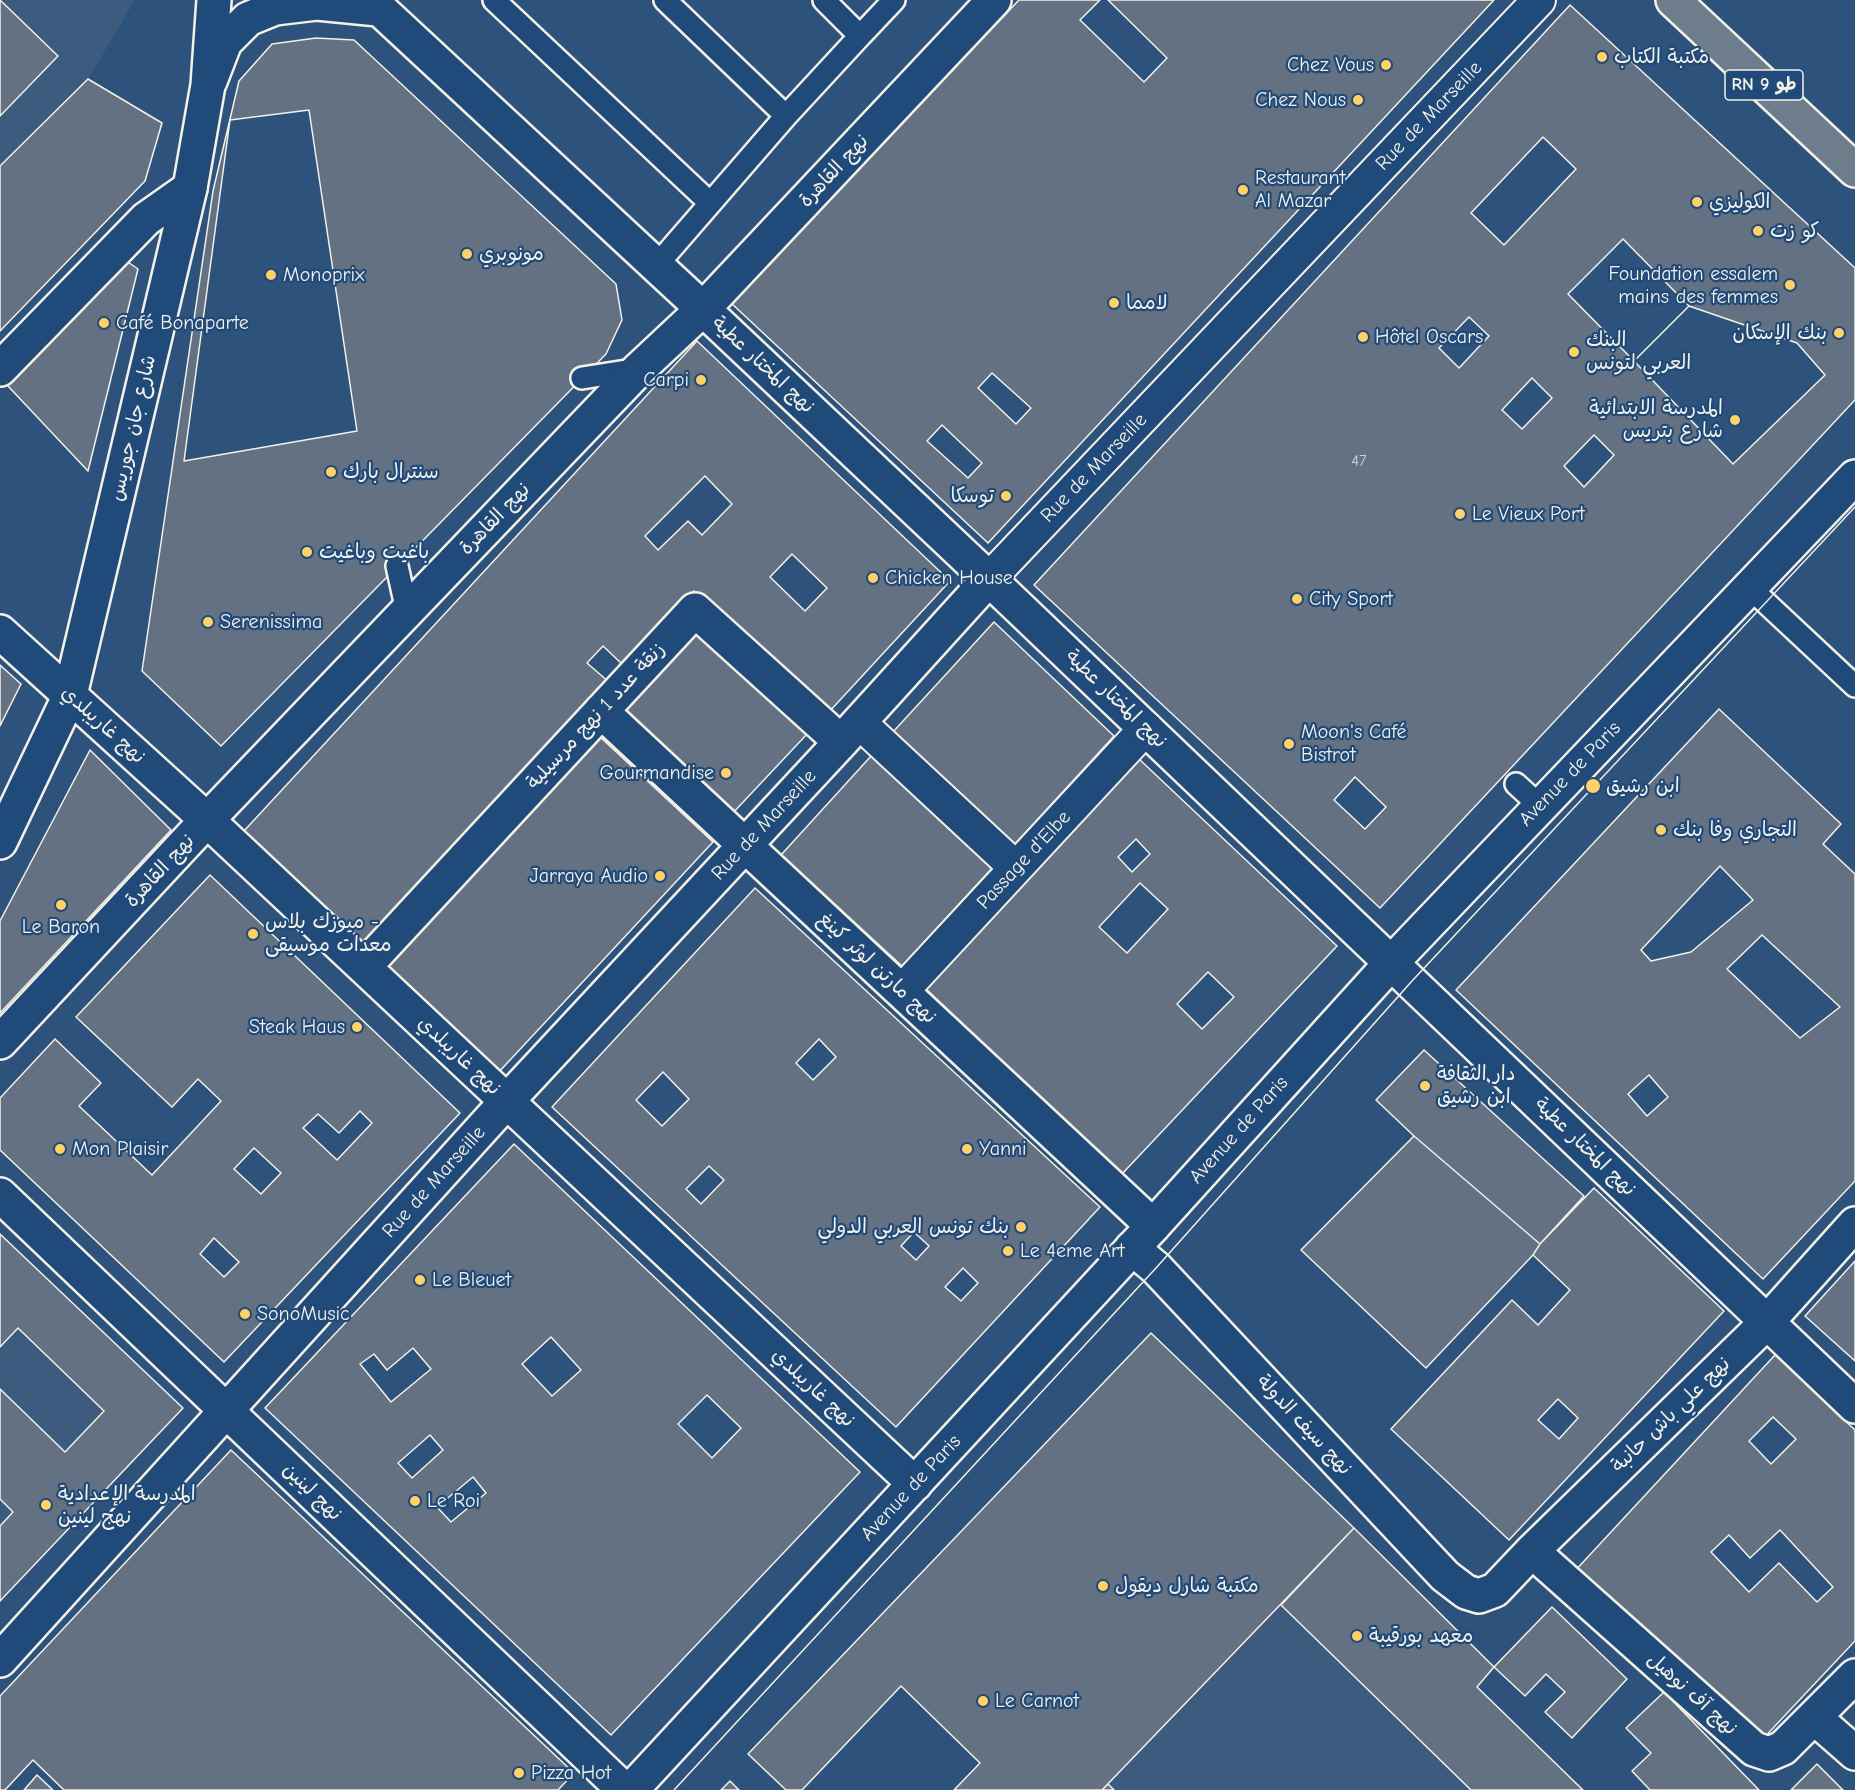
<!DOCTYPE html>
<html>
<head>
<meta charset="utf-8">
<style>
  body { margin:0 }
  canvas { display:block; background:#2d527c }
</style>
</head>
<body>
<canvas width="1855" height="1790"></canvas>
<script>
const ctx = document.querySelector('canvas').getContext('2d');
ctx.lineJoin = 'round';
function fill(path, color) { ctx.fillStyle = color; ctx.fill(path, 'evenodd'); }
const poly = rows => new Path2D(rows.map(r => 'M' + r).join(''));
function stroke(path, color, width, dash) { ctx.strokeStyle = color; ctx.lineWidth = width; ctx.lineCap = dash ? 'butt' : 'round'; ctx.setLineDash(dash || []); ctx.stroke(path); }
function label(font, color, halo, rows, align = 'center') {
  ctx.font = font + ' "Comic Neue","Playpen Sans Arabic",sans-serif'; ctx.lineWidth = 4.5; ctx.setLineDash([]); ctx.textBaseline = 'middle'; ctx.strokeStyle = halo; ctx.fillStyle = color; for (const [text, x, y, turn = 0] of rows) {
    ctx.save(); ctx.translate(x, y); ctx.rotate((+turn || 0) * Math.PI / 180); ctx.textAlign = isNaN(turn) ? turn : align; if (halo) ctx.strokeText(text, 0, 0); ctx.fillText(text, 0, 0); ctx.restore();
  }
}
fill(poly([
  [0,0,135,0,88,79,0,166],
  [0,1234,183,1408,0,1601],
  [1354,1528,1494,1667,1477,1687,1583,1790,1102,1790]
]), '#3d5b7e');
const building = poly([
  [0,0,58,56,0,116,0,0],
  [1019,0,1100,0,1080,20,1144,82,1167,58,1108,0,1494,0,988,543,731,303,1019,0],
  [992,373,1031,408,1016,424,978,388,992,373],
  [942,425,982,463,968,478,927,441,942,425],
  [1570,5,1855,268,1855,400,1380,908,1034,585,1570,5],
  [1543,137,1576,169,1504,245,1471,213,1543,137],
  [1623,239,1689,306,1634,361,1568,294,1623,239],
  [1469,317,1489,336,1459,368,1439,348,1469,317],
  [1532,378,1552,398,1522,429,1502,410,1532,378],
  [1594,435,1614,455,1584,487,1564,466,1594,435],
  [1355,777,1386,807,1365,829,1334,800,1355,777],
  [316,38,354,40,616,284,622,320,606,354,221,746,142,671,213,191,239,81,272,44,316,38],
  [88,79,162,123,145,181,0,331,0,166,88,79],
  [309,110,357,431,184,461,230,120,309,110],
  [125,260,138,269,88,471,7,385,125,260],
  [1689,306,1797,343,1825,375,1733,464,1634,361,1689,306],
  [697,341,950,581,828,713,694,591,623,665,603,646,587,663,610,683,365,948,243,832,697,341],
  [705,476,732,504,702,535,688,521,658,550,645,536,705,476],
  [792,554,827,588,805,611,770,577,792,554],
  [994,622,1114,736,1015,844,892,733,994,622],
  [697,629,808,733,731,815,620,711,697,629],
  [0,665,21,684,0,726,0,665],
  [1719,709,1841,824,1823,844,1855,874,1855,1181,1763,1279,1456,990,1719,709],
  [1720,866,1753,900,1691,952,1651,961,1641,950,1720,866],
  [1762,935,1840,1007,1800,1038,1727,969,1762,935],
  [1649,1075,1668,1097,1647,1116,1628,1094,1649,1075],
  [598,735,713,842,497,1074,383,967,598,735],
  [90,750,171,830,0,1013,0,921,90,750],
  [872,755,994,866,902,966,781,855,872,755],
  [1139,759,1337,946,1121,1175,925,988,1139,759],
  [1136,839,1150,854,1132,872,1118,857,1136,839],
  [1140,883,1168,909,1127,953,1099,927,1140,883],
  [1208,972,1234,997,1202,1029,1177,1004,1208,972],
  [210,875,460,1113,224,1362,0,1150,0,1098,55,1039,101,1083,79,1106,152,1175,221,1101,198,1079,172,1107,76,1017,210,875],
  [360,1111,372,1123,337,1160,303,1128,318,1114,339,1133,360,1111],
  [254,1148,281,1173,261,1194,234,1169,254,1148],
  [214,1238,239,1262,224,1277,200,1254,214,1238],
  [755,888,1100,1207,896,1427,552,1107,755,888],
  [819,1039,836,1057,813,1080,796,1063,819,1039],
  [663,1072,689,1099,662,1126,636,1100,663,1072],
  [709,1166,724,1180,701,1204,686,1189,709,1166],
  [914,1232,929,1246,916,1260,901,1246,914,1232],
  [963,1268,978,1283,961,1301,945,1287,963,1268],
  [1424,1050,1584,1196,1540,1244,1414,1136,1376,1100,1424,1050],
  [1414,1136,1540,1244,1533,1255,1426,1368,1301,1250,1414,1136],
  [514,1144,860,1472,611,1735,265,1408,514,1144],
  [551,1337,581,1370,552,1396,522,1364,551,1337],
  [413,1348,431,1369,391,1402,360,1364,374,1354,387,1370,413,1348],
  [707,1395,741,1428,712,1458,678,1424,707,1395],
  [430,1435,443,1450,412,1478,398,1463,430,1435],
  [473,1477,486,1493,451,1522,437,1507,473,1477],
  [1594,1188,1724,1311,1509,1540,1391,1429,1512,1300,1538,1325,1570,1290,1533,1255,1540,1244,1594,1188],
  [1558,1399,1578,1418,1559,1439,1538,1420,1558,1399],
  [0,1234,183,1408,0,1601,0,1526,13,1512,0,1499,0,1389,65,1452,104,1411,18,1328,0,1347,0,1234],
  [1855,1261,1855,1361,1805,1316,1855,1261],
  [1151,1333,1354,1528,1102,1790,954,1790,980,1763,901,1686,802,1790,786,1790,748,1754,1151,1333],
  [1775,1355,1855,1430,1855,1641,1759,1743,1573,1573,1775,1355],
  [1773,1417,1796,1439,1771,1464,1749,1441,1773,1417],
  [1780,1530,1833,1587,1817,1602,1779,1563,1749,1592,1711,1552,1729,1535,1750,1558,1780,1530],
  [231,1450,574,1773,558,1790,64,1790,33,1760,5,1790,0,1790,0,1696,231,1450],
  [1354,1528,1494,1667,1477,1687,1583,1790,1471,1790,1281,1605,1354,1528],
  [1552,1607,1627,1679,1572,1738,1545,1712,1565,1692,1546,1674,1525,1696,1494,1667,1552,1607],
  [1664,1692,1759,1790,1650,1790,1632,1771,1651,1753,1626,1728,1664,1692],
  [1817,1764,1843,1790,1791,1790,1817,1764],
  [37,1775,53,1790,24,1790,37,1775],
  [730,1781,739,1790,721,1790,730,1781],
  [1108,1784,1114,1790,1102,1790,1108,1784]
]);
fill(building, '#637182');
stroke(building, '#f4f1e8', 1.5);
const service = poly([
  [494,0,710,203],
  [665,0,786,116],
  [860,36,894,0],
  [656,266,786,116,860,36,824,0],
  [582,378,639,369],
  [397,566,407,611],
  [1749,587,1855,686],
  [1516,784,1539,805]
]);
const pedestrian = poly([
  [989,579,1539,0],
  [859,722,1016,868],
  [902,991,1146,728]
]);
const minor = poly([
  [370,0,703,309,989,579,1855,1406],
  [210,81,225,42,248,19,275,8,317,3,378,9],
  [0,369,146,219,190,188],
  [0,632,207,820,915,1484],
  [601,711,1153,1226],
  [364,967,695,610,841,742],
  [0,1042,207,820,639,369,703,309,994,0],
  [0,1195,624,1790],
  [1132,1248,1156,1268,1445,1576,1466,1592,1479,1596,1495,1590,1532,1551,1767,1322,1855,1224],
  [1532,1551,1754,1749,1769,1754,1783,1748,1855,1676],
  [0,1660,507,1101,841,742,989,579],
  [1815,1718,1855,1753]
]);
const secondary = poly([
  [0,842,70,695,190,188,208,85,214,0],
  [631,1790,1153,1226,1392,962,1855,477]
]);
const primary = poly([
  [1673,0,1855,170]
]);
stroke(service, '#f4f1e8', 26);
stroke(pedestrian, '#f4f1e8', 36);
stroke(minor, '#f4f1e8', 38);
stroke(secondary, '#f4f1e8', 38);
stroke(primary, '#f4f1e8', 38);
stroke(service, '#1f4a7a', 21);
stroke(pedestrian, '#1f4a7a', 32);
stroke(minor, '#1f4a7a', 33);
stroke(secondary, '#1f4a7a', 33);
stroke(primary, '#6d7d8c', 33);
stroke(poly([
  [674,1790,1156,1268,1412,981,1855,507]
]), '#f4f1e8', 1.5);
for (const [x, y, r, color] of [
  [1602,57,6,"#ffd166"],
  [1386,65,6,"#ffd166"],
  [1358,100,6,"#ffd166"],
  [1243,190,6,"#ffd166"],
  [1697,202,6,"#ffd166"],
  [1758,231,6,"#ffd166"],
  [467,254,6,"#ffd166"],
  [271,275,6,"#ffd166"],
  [1790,285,6,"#ffd166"],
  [1114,303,6,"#ffd166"],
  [104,323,6,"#ffd166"],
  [1839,333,6,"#ffd166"],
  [1363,337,6,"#ffd166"],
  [1574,352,6,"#ffd166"],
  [701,380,6,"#ffd166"],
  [1735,420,6,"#ffd166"],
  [331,472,6,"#ffd166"],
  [1006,496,6,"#ffd166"],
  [1460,514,6,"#ffd166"],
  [307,552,6,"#ffd166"],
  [873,578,6,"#ffd166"],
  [1297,599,6,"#ffd166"],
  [208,622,6,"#ffd166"],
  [1289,744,6,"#ffd166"],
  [726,773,6,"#ffd166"],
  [1593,786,8,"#ffd166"],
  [1661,830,6,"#ffd166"],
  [660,876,6,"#ffd166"],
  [61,905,6,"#ffd166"],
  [253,934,6,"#ffd166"],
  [357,1027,6,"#ffd166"],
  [1425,1086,6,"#ffd166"],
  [60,1149,6,"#ffd166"],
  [967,1149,6,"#ffd166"],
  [1021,1227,6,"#ffd166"],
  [1008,1251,6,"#ffd166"],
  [420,1280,6,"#ffd166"],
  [245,1314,6,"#ffd166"],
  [415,1501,6,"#ffd166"],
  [46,1505,6,"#ffd166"],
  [1103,1586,6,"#ffd166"],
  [1357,1636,6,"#ffd166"],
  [983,1701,6,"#ffd166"],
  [519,1773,6,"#ffd166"]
]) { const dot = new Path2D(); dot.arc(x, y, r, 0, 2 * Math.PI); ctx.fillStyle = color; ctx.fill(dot); stroke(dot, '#1f4a7a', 2); }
label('16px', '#d0d1ce', null, [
  ["47",1359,461]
]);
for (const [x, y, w] of [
  [1764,85,78]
]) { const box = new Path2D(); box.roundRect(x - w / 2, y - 15, w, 30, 4.5); ctx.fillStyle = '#1f4a7a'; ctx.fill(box); stroke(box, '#f4f1e8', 1.5); }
label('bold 18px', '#f4f1e8', null, [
  ["RN 9 طو",1764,85]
]);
label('20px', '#f4f1e8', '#1f4a7a', [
  ["مكتبة الكتاب",1614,57],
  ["Chez Vous",1374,65,"right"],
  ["Chez Nous",1346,100,"right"],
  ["Restaurant",1255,178],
  ["Al Mazar",1255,201],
  ["الكوليزي",1709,202],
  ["كو زت",1770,231],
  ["مونوبري",479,254],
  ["Foundation essalem",1778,274,"right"],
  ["mains des femmes",1778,297,"right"],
  ["Monoprix",283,275],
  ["لامما",1126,303],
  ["Café Bonaparte",116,323],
  ["بنك الإسكان",1827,333,"right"],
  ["Hôtel Oscars",1375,337],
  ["البنك",1586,340],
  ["العربي لتونس",1586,363],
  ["Carpi",689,380,"right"],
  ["المدرسة الابتدائية",1723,408,"right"],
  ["شارع بتريس",1723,431,"right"],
  ["سنترال بارك",343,472],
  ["توسكا",994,496,"right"],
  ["Le Vieux Port",1472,514],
  ["باغيت وباغيت",319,552],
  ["Chicken House",885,578],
  ["City Sport",1309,599],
  ["Serenissima",220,622],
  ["Moon's Café",1301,732],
  ["Bistrot",1301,755],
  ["Gourmandise",714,773,"right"],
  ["ابن رشيق",1606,786],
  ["التجاري وفا بنك",1673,830],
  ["Jarraya Audio",648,876,"right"],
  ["ميوزك بلاس -",265,922],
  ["معدات موسيقى",265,945],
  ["Le Baron",61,927,"center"],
  ["Steak Haus",345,1027,"right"],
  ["دار الثقافة",1437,1074],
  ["ابن رشيق",1437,1097],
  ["Mon Plaisir",72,1149],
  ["Yanni",979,1149],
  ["بنك تونس العربي الدولي",1009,1227,"right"],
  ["Le 4eme Art",1020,1251],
  ["Le Bleuet",432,1280],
  ["SonoMusic",257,1314],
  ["المدرسة الإعدادية",58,1494],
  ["نهج لينين",58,1517],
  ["Le Roi",427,1501],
  ["مكتبة شارل ديقول",1115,1586],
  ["معهد بورقيبة",1369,1636],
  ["Le Carnot",995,1701],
  ["Pizza Hot",531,1773]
], 'left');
label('20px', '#f4f1e8', '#1f4a7a', [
  ["Rue de Marseille",1429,116,-46],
  ["نهج القاهرة",834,171,-47],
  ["نهج المختار عطية",763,365,43],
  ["شارع جان جوريس",133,428,-77],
  ["Rue de Marseille",1094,468,-46],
  ["نهج القاهرة",495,519,-46],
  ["نهج المختار عطية",1116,699,44],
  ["زنقة عدد 1 نهج مرسيلية",596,716,-47],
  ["نهج غاريبلدي",103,725,42],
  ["Avenue de Paris",1570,774,-46],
  ["Rue de Marseille",764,825,-47],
  ["Passage d'Elbe",1024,860,-47],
  ["نهج القاهرة",160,871,-47],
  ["نهج مارتن لوثر كينغ",877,968,43],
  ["نهج غاريبلدي",459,1056,43],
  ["Avenue de Paris",1239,1130,-48],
  ["نهج المختار عطية",1585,1147,44],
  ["Rue de Marseille",434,1182,-48],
  ["نهج غاريبلدي",813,1388,43],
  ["نهج علي باش حانبة",1671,1415,-44],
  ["نهج سيف الدولة",1304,1425,47],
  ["Avenue de Paris",911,1488,-47],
  ["نهج لينين",312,1492,44],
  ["نهج آف نوهيل",1692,1694,42]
]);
</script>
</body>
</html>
